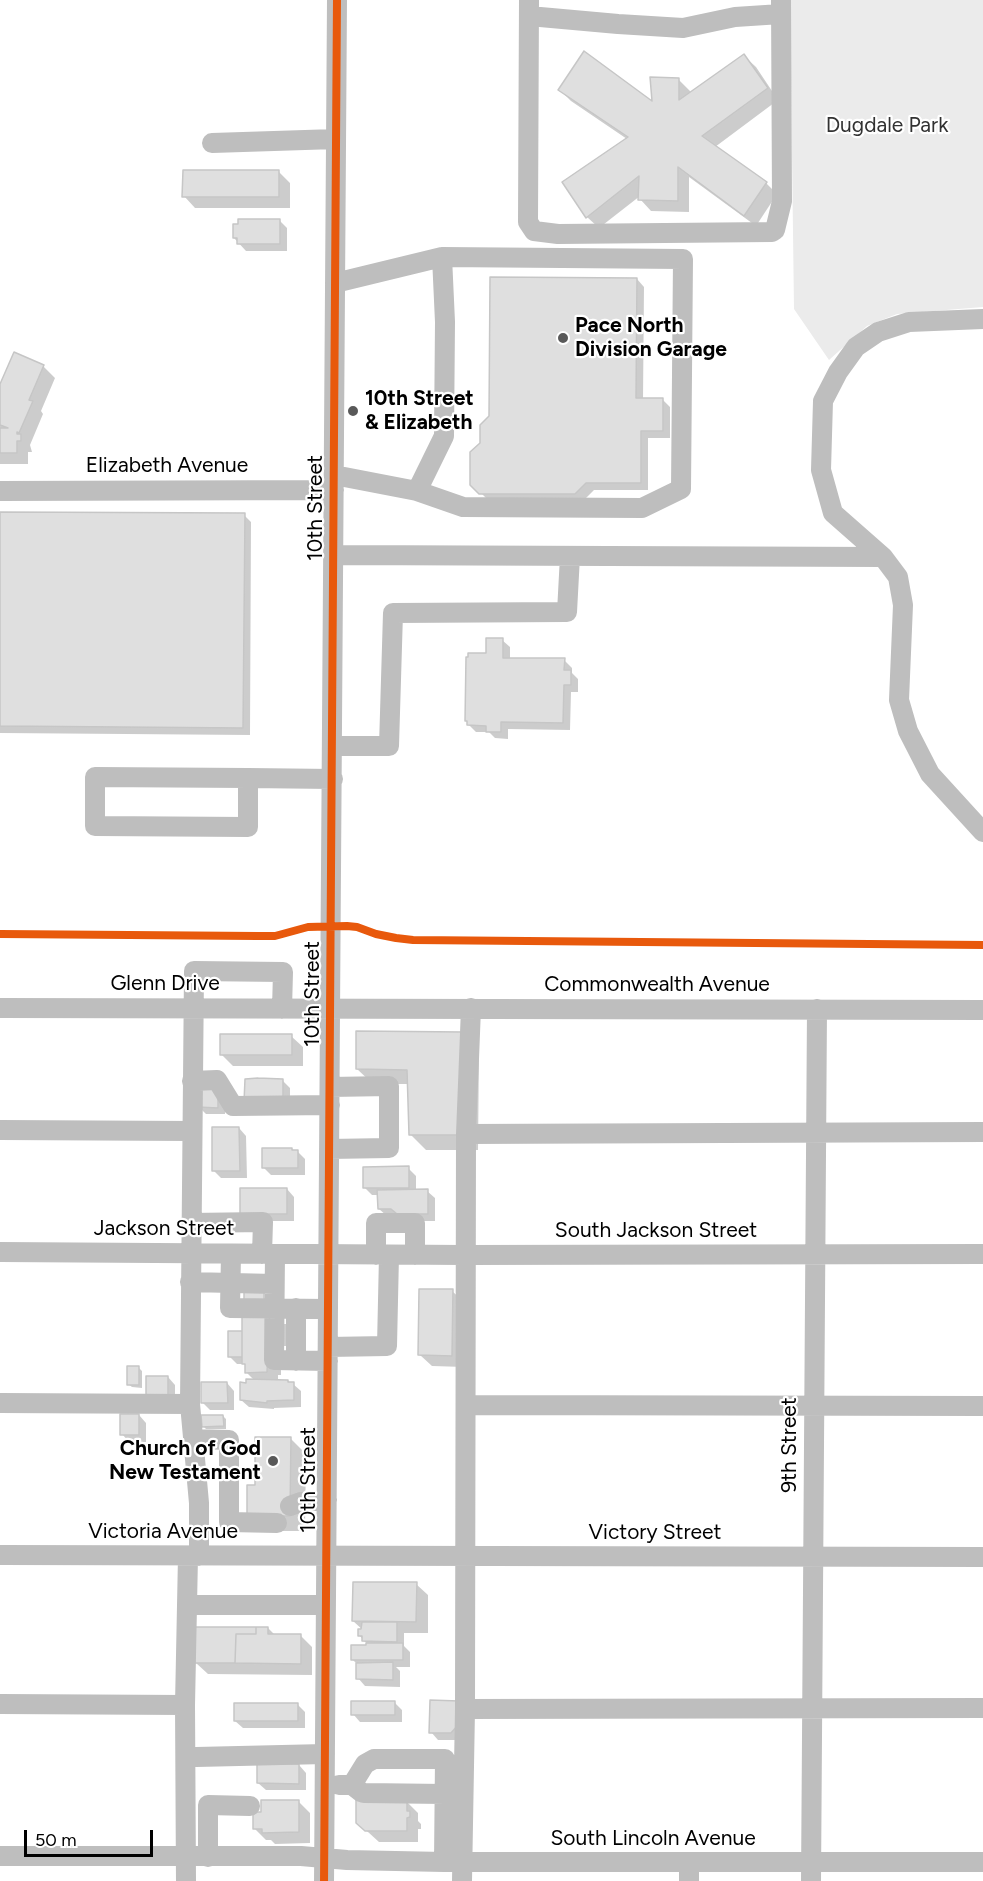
<!DOCTYPE html>
<html>
<head>
<meta charset="utf-8">
<style>
  body { margin:0 }
  #map { position:relative; width:983px; height:1881px; overflow:hidden; background:#fff; font-family:Figtree,sans-serif }
  canvas { display:block }
  .scale { position:absolute; left:24px; top:1830px; width:129px; height:27px; box-sizing:border-box; border:3px solid #000; border-top:0; padding-left:8px; font-size:18px; line-height:21px; white-space:nowrap; color:#000; -webkit-text-stroke:4px #fff; paint-order:stroke }
</style>
</head>
<body>
<div id="map">
<canvas width="983" height="1881"></canvas>
<div class="scale">50 m</div>
</div>
<script>
const ctx = document.querySelector('canvas').getContext('2d');
ctx.lineJoin = 'round';
function fill(path, color) { ctx.fillStyle = color; ctx.fill(path, 'evenodd'); }
const poly = rows => new Path2D(rows.map(r => 'M' + r).join(''));
function stroke(path, color, width, dash) { ctx.strokeStyle = color; ctx.lineWidth = width; ctx.lineCap = dash ? 'butt' : 'round'; ctx.setLineDash(dash || []); ctx.stroke(path); }
function label(font, color, halo, rows, align = 'center') {
  ctx.font = font + ' Figtree,sans-serif'; ctx.lineWidth = 4.5; ctx.setLineDash([]); ctx.textBaseline = 'middle'; ctx.strokeStyle = halo; ctx.fillStyle = color; for (const [text, x, y, turn = 0] of rows) {
    ctx.save(); ctx.translate(x, y); ctx.rotate((+turn || 0) * Math.PI / 180); ctx.textAlign = isNaN(turn) ? turn : align; if (halo) ctx.strokeText(text, 0, 0); ctx.fillText(text, 0, 0); ctx.restore();
  }
}
fill(poly([
  [790,0,983,0,983,307,897,314,867,326,829,360,794,309]
]), '#ebebeb');
fill(poly([
  [744,56,756,67,778,100,715,147,766,183,777,194,756,226,689,177,689,212,651,211,640,199,640,196,599,228,587,217,627,139,571,101,560,90,653,104,678,79,690,91,690,94],
  [279,172,290,183,290,208,195,208,184,196],
  [279,220,287,228,287,251,246,251,234,238],
  [637,279,644,287,643,400,663,400,670,407,670,438,648,438,648,490,594,490,583,501,488,500,472,484],
  [43,366,55,378,41,411,43,414,30,445,32,452,28,452,28,464,0,464,0,388],
  [0,513,244,515,251,522,250,735,0,733],
  [502,640,510,647,510,659,564,660,572,668,572,673,578,679,578,692,571,692,570,730,508,729,508,739,495,738,489,732,476,732,469,725,487,655],
  [291,1036,303,1047,303,1066,233,1066,221,1054],
  [479,1049,478,1150,426,1150,410,1134,409,1084,373,1084,357,1069],
  [246,1080,283,1081,290,1088,290,1110],
  [225,1095,225,1114,206,1114,199,1107],
  [239,1128,246,1136,247,1178,221,1178,213,1170],
  [291,1149,297,1151,305,1159,305,1175,271,1175,263,1167],
  [408,1168,416,1176,416,1191,427,1191,435,1198,435,1221,406,1221,387,1216,379,1209,379,1195,372,1195,364,1187],
  [287,1189,294,1197,294,1221,249,1221],
  [452,1291,464,1302,464,1367,432,1366,420,1355],
  [278,1324,293,1324,296,1346,281,1346,281,1375,278,1375,278,1381,288,1381,293,1384,301,1391,301,1407,274,1408,274,1409,249,1407,241,1400,247,1384,254,1380,246,1372,246,1366,244,1364,237,1364,229,1356,240,1333],
  [139,1368,142,1371,142,1388,132,1387,128,1384],
  [168,1377,175,1385,175,1403,155,1402],
  [227,1383,234,1391,234,1410,210,1410,202,1402],
  [139,1415,146,1423,146,1442,129,1442,122,1434],
  [223,1416,226,1419,226,1429,206,1429,203,1426],
  [290,1438,306,1454,305,1531,264,1531,256,1486],
  [416,1584,428,1595,428,1633,404,1633,404,1646,410,1652,410,1667,396,1667,400,1671,400,1687,365,1686,358,1678,358,1665,353,1660,369,1646,359,1635,364,1631,353,1621],
  [268,1628,275,1635,300,1635,312,1647,312,1675,208,1674,196,1663],
  [395,1703,402,1710,402,1722,360,1722,353,1714],
  [297,1704,305,1712,305,1728,243,1728,235,1721],
  [465,1710,459,1740,438,1740,431,1732],
  [299,1765,306,1773,306,1790,266,1790,258,1783],
  [298,1801,310,1813,310,1843,275,1844,271,1840,266,1840,254,1828,263,1814],
  [406,1801,418,1813,418,1821,421,1824,421,1829,418,1829,418,1842,379,1842,357,1822]
]), '#0003');
const building = poly([
  [584,51,652,101,650,77,679,78,679,100,744,54,768,88,702,136,767,182,744,216,678,167,678,201,638,200,639,176,586,218,562,182,628,137,558,90,584,51],
  [183,170,279,170,279,197,182,197,183,170],
  [238,219,280,219,280,244,237,244,237,238,233,238,233,224,238,224,238,219],
  [490,277,637,278,636,398,663,398,663,431,641,431,641,483,586,483,575,494,479,494,470,485,470,452,480,443,480,425,489,416,490,277],
  [14,352,44,365,29,400,33,401,19,433,17,432,17,434,21,434,21,441,17,441,17,453,0,453,0,428,8,428,0,425,0,384,14,352],
  [0,512,245,513,243,728,0,726,0,512],
  [486,638,503,638,503,658,565,658,564,670,571,670,571,685,564,685,563,723,501,722,501,732,486,732,486,726,467,725,467,721,465,721,466,657,468,657,468,653,486,653,486,638],
  [356,1031,464,1032,463,1135,409,1135,407,1070,356,1069,356,1031],
  [220,1034,292,1034,292,1055,220,1055,220,1034],
  [258,1078,283,1079,283,1103,244,1102,245,1079,258,1078],
  [198,1086,218,1086,218,1108,197,1107,198,1086],
  [212,1127,239,1127,240,1171,212,1171,212,1127],
  [262,1148,292,1148,292,1150,298,1150,298,1168,262,1168,262,1148],
  [409,1166,409,1188,363,1188,363,1167,409,1166],
  [240,1188,287,1188,287,1214,240,1214,240,1188],
  [428,1189,428,1214,397,1214,391,1209,378,1209,377,1190,428,1189],
  [244,1285,264,1285,264,1302,244,1301,244,1285],
  [419,1289,453,1289,452,1356,418,1355,419,1289],
  [242,1313,270,1313,267,1372,245,1373,245,1364,242,1364,242,1313],
  [228,1331,242,1331,242,1357,228,1357,228,1331],
  [127,1366,139,1366,139,1385,127,1385,127,1366],
  [146,1376,168,1376,168,1396,146,1396,146,1376],
  [246,1379,288,1380,288,1382,294,1382,294,1400,267,1401,267,1403,240,1400,240,1382,246,1383,246,1379],
  [201,1382,227,1382,228,1403,201,1403,201,1382],
  [120,1414,139,1414,139,1435,120,1435,120,1414],
  [201,1415,223,1415,224,1426,202,1427,201,1415],
  [255,1437,291,1437,290,1516,247,1516,247,1485,255,1485,255,1437],
  [353,1582,417,1582,416,1622,352,1621,353,1582],
  [362,1622,397,1622,397,1642,362,1641,362,1636,358,1636,358,1629,361,1629,362,1622],
  [194,1627,256,1627,256,1634,236,1634,235,1663,194,1663,194,1627],
  [256,1627,268,1627,268,1634,301,1634,301,1664,235,1663,236,1634,256,1634,256,1627],
  [366,1643,403,1643,403,1660,351,1660,351,1645,366,1645,366,1643],
  [393,1662,393,1680,356,1679,356,1663,393,1662],
  [430,1700,459,1701,458,1725,451,1733,429,1733,430,1700],
  [351,1701,395,1701,395,1715,351,1715,351,1701],
  [234,1703,298,1703,298,1721,234,1721,234,1703],
  [257,1763,299,1764,299,1784,257,1783,257,1763],
  [261,1800,299,1800,299,1832,262,1833,262,1829,253,1829,253,1812,261,1812,261,1800],
  [356,1800,407,1800,407,1811,410,1811,410,1817,407,1818,407,1831,365,1831,356,1823,356,1800]
]);
fill(building, '#dfdfdf');
stroke(building, '#c6c6c6', 1.5);
stroke(poly([
  [529,0,528,222,534,231,558,234,772,232,775,230,782,201,781,0],
  [529,16,618,24,683,28,735,17,781,14],
  [212,143,336,139],
  [983,319,909,322,878,332,856,347,838,372,823,401,821,470,833,513,883,557,898,577,903,605,899,700,908,731,930,774,983,832],
  [334,475,417,491,463,507,642,508,681,489,683,259,442,257,335,283],
  [0,491,334,490],
  [417,491,444,436,445,322,442,257],
  [334,555,883,557],
  [333,746,389,746,393,613,567,612,570,556],
  [248,778,248,827,95,826,95,777,248,778,333,779],
  [0,1008,983,1010],
  [192,1081,217,1080,233,1106,330,1105],
  [0,1130,192,1131],
  [466,1134,983,1132],
  [329,1149,389,1148,389,1086,330,1087],
  [190,1223,263,1222,262,1254],
  [0,1252,465,1255,983,1254],
  [231,1254,230,1308,328,1309],
  [275,1254,274,1360,328,1361],
  [376,1255,376,1223,415,1223,415,1255],
  [190,1282,274,1284],
  [296,1308,296,1361],
  [328,1347,387,1346,389,1255],
  [0,1403,190,1404],
  [466,1405,983,1406],
  [193,1439,229,1440,229,1522,277,1523],
  [290,1506,301,1502,327,1500],
  [0,1555,983,1557],
  [199,1556,199,1503,190,1404,194,971,283,972,282,1009],
  [187,1605,326,1605],
  [0,1704,185,1705],
  [465,1709,983,1708],
  [196,1757,325,1754],
  [339,1785,352,1785,361,1792,364,1793,445,1794],
  [352,1785,365,1764,374,1759,445,1759,444,1862],
  [0,1856,301,1856,347,1860,444,1862,983,1862],
  [208,1857,208,1805,250,1806],
  [689,1863,689,1881],
  [186,1881,185,1705,188,1556],
  [324,1881,337,0],
  [462,1881,465,1709,466,1134,471,1008],
  [811,1881,817,1009]
]), '#bebebe', 20);
stroke(poly([
  [0,934,258,936,275,936,308,927,347,926,357,927,376,934,396,938,413,940,983,945],
  [324,1881,337,0]
]), '#e8590c', 8);
for (const [x, y, r, color] of [
  [563,338,6,"#595959"],
  [353,411,6,"#595959"],
  [273,1461,6,"#595959"]
]) { const dot = new Path2D(); dot.arc(x, y, r, 0, 2 * Math.PI); ctx.fillStyle = color; ctx.fill(dot); stroke(dot, '#fff', 2); }
label('21px', '#323232', '#fff', [
  ["Dugdale Park",887,126]
]);
label('bold 21px', '#000', '#fff', [
  ["Pace North",575,326],
  ["Division Garage",575,350],
  ["10th Street",365,399],
  ["& Elizabeth",365,423],
  ["Church of God",261,1449,"right"],
  ["New Testament",261,1473,"right"]
], 'left');
label('21px', '#000', '#fff', [
  ["Elizabeth Avenue",167,466],
  ["10th Street",316,508,-90],
  ["Glenn Drive",165,984],
  ["Commonwealth Avenue",657,985],
  ["10th Street",313,994,-90],
  ["Jackson Street",164,1229],
  ["South Jackson Street",656,1231],
  ["9th Street",790,1445,-90],
  ["10th Street",309,1480,-90],
  ["Victoria Avenue",163,1532],
  ["Victory Street",655,1533],
  ["South Lincoln Avenue",653,1839]
]);
</script>
</body>
</html>
